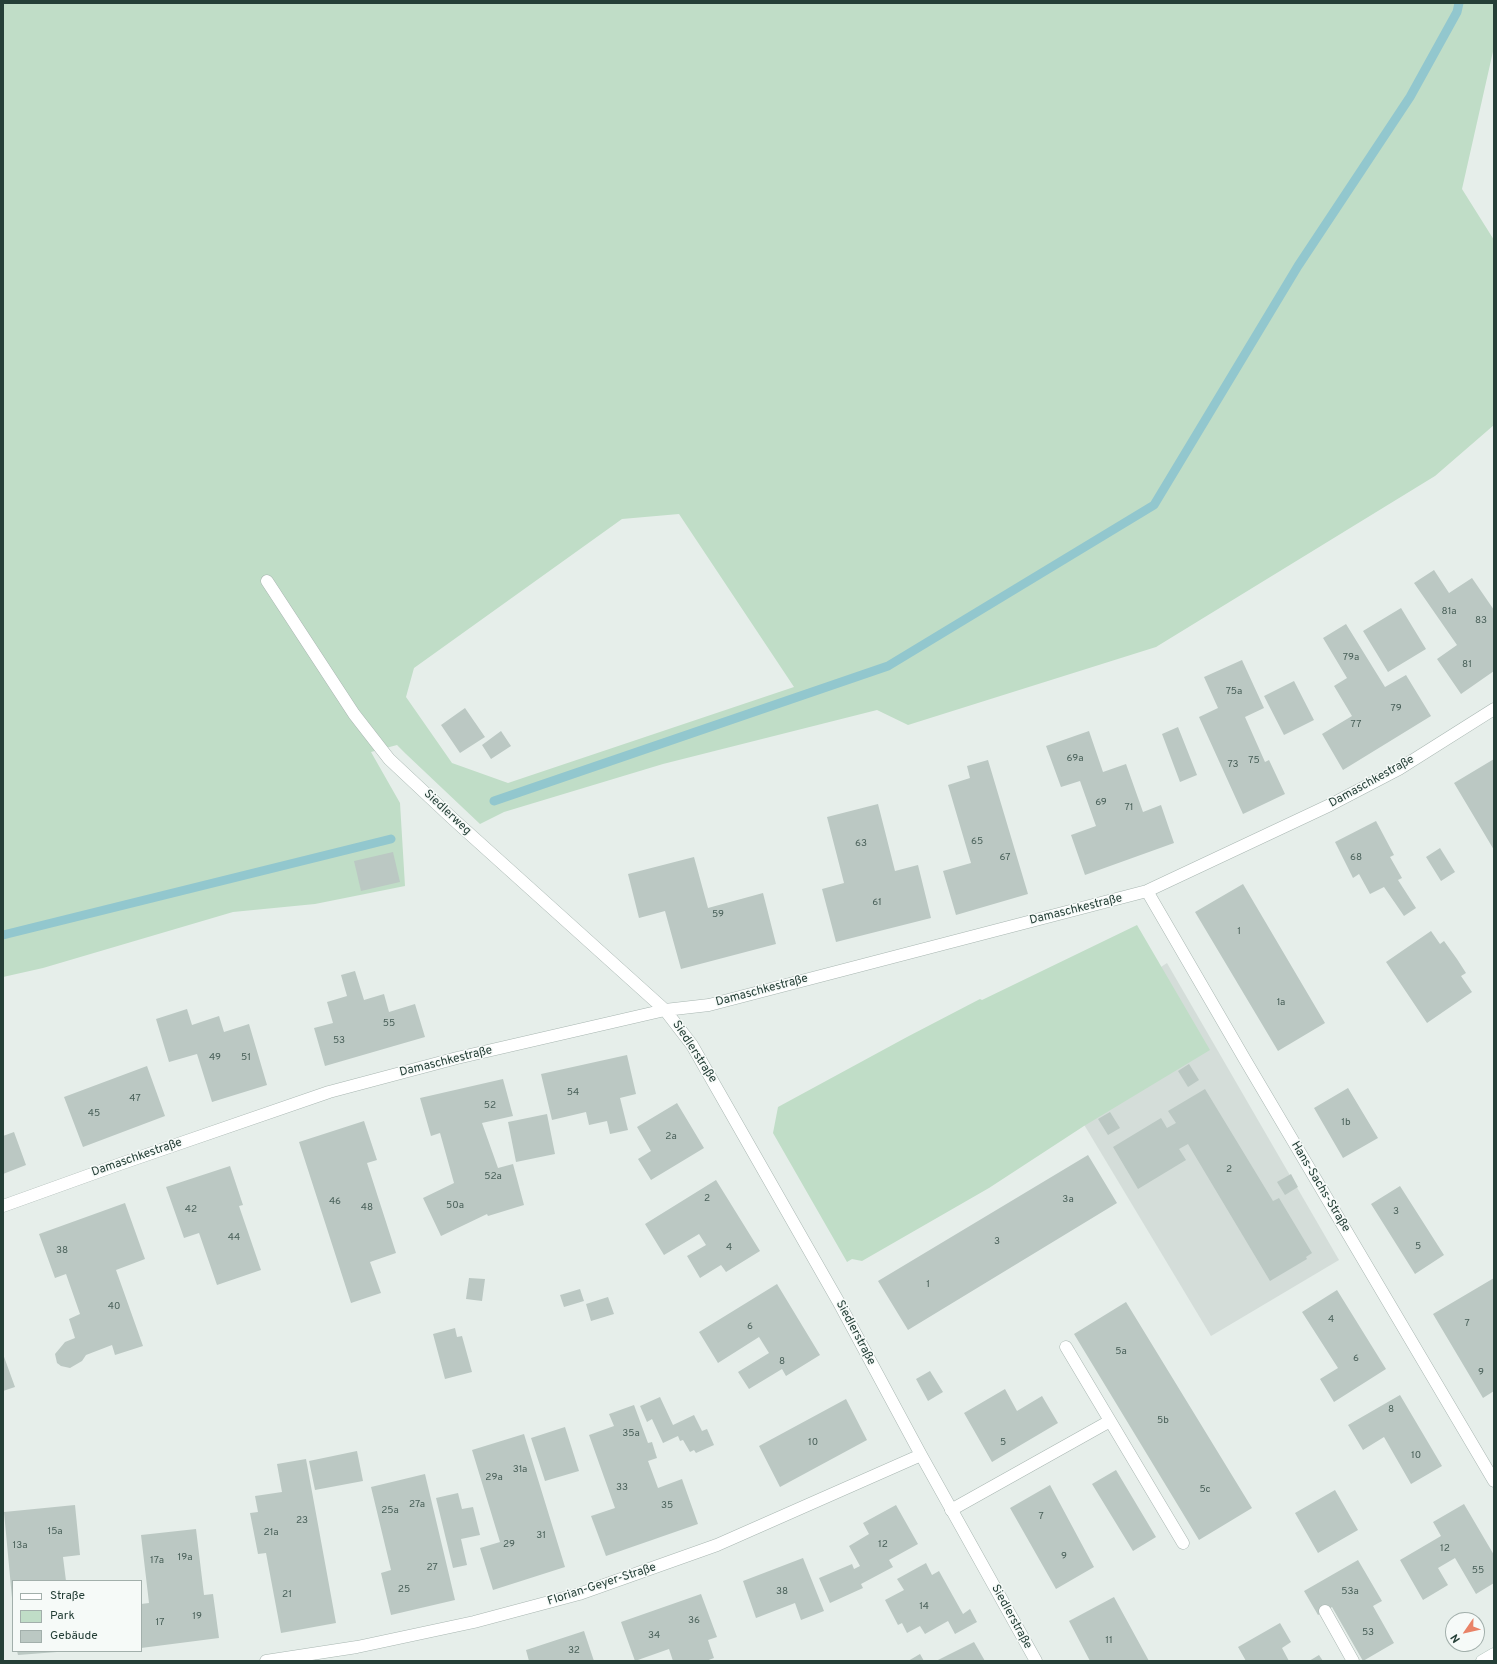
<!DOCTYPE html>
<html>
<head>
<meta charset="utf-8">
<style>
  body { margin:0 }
  #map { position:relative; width:1497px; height:1664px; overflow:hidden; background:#e6eeea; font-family:Overpass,sans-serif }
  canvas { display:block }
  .frame { position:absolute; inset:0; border:4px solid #253f37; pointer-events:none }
  .legend { position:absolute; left:12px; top:1580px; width:130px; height:72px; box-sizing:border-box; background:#f6faf8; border:1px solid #a2afab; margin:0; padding:5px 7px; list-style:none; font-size:12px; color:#253f37 }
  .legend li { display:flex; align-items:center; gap:8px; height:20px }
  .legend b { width:20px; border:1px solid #a2afab }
  .north { position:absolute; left:1445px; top:1612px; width:40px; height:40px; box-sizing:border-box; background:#f6faf8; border:1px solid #a2afab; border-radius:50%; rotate:236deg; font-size:11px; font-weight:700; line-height:16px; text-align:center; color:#253f37 }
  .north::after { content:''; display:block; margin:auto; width:14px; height:18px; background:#e98368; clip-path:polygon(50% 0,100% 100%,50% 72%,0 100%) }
</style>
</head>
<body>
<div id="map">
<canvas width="1497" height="1664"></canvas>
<div class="frame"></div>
<ul class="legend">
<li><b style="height:5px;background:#fff"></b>Straße</li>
<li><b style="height:11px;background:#c0ddc7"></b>Park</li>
<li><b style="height:11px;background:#bbc8c3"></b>Gebäude</li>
</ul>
<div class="north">N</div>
</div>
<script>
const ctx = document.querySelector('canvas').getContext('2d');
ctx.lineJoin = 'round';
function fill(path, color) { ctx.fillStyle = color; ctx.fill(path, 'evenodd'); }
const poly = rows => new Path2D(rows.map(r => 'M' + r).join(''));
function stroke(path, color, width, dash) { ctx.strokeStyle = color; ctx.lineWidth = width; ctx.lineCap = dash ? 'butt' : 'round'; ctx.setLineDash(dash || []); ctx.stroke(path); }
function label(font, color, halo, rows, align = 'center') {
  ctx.font = font + ' Overpass,sans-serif'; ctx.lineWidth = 3; ctx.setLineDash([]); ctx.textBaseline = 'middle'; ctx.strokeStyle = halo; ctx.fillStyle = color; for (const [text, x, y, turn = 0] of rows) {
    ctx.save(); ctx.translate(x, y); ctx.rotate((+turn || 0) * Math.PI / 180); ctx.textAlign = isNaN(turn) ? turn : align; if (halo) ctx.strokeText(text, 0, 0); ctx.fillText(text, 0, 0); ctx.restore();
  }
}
fill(poly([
  [1167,963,1339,1260,1211,1336,1038,1048]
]), '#d4ddd9');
fill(poly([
  [3,3,1494,3,1494,47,1462,189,1494,240,1494,425,1435,476,1156,647,908,725,877,710,663,764,504,812,480,824,406,754,397,745,371,752,400,803,405,886,315,904,233,912,43,968,3,977],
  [679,514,794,687,508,783,452,763,406,697,414,668,622,519],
  [1137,925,1210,1050,1084,1126,989,1188,862,1261,852,1259,847,1262,773,1133,778,1107,907,1037,980,999,982,1000]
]), '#c0ddc7');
stroke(poly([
  [494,801,888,666,1154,505,1298,266,1410,97,1457,12,1459,3],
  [3,935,391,839]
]), '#92c7ce', 9);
fill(poly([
  [1434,570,1449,593,1472,578,1494,610,1494,671,1461,694,1437,659,1457,645,1414,583],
  [1401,608,1426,649,1388,672,1363,631],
  [1346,624,1385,687,1406,675,1431,716,1343,770,1322,734,1352,716,1334,686,1347,678,1323,638],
  [1242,660,1264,708,1245,717,1265,762,1269,760,1285,794,1243,814,1199,717,1218,708,1204,677],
  [1294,681,1314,720,1284,735,1264,696],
  [465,708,485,737,460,753,441,725],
  [1178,727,1197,775,1180,782,1162,734],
  [501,731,511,746,491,759,482,745],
  [1089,731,1103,772,1126,764,1143,812,1161,805,1174,843,1085,875,1071,835,1096,826,1080,781,1061,787,1046,746],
  [1494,759,1494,850,1454,783],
  [988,760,1028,894,956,915,943,871,971,863,948,785,970,778,967,766],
  [878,804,895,871,918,865,931,918,836,942,822,889,844,883,827,817],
  [1376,821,1394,855,1390,857,1402,878,1398,880,1416,908,1404,916,1384,887,1370,894,1359,874,1353,878,1335,842],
  [1440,848,1455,872,1441,881,1426,857],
  [393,852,400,882,361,891,354,861],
  [694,857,708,908,763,893,776,944,681,969,665,911,639,918,628,874],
  [1243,884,1325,1023,1278,1051,1195,912],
  [1431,931,1440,944,1444,941,1457,959,1466,973,1461,976,1472,992,1427,1023,1386,962],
  [355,971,364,1000,384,994,389,1012,415,1004,425,1037,325,1066,314,1028,333,1023,327,1002,347,996,341,975],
  [187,1009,192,1025,219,1016,224,1032,249,1024,267,1085,212,1102,197,1054,169,1062,156,1019],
  [627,1055,636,1094,620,1098,628,1130,610,1134,607,1121,589,1125,586,1112,552,1120,541,1074],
  [1189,1064,1199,1080,1188,1087,1178,1071],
  [147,1066,165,1116,83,1147,64,1097],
  [503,1079,513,1116,482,1123,498,1168,513,1164,524,1205,488,1216,487,1214,441,1236,423,1198,454,1183,440,1133,431,1136,420,1098],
  [1348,1088,1378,1138,1343,1158,1314,1108],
  [1205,1089,1273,1201,1279,1198,1312,1253,1306,1257,1307,1259,1270,1281,1188,1144,1179,1149,1186,1160,1138,1189,1113,1147,1161,1118,1167,1128,1176,1123,1168,1111],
  [677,1103,704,1148,651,1180,638,1159,651,1151,637,1127],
  [1110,1112,1120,1128,1108,1135,1098,1119],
  [547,1114,555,1154,516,1162,508,1122],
  [364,1121,377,1160,367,1163,396,1253,370,1262,381,1293,351,1303,299,1142],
  [14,1132,26,1165,3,1174,3,1136],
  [1088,1155,1117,1203,908,1330,878,1281],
  [230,1166,243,1205,239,1206,261,1270,217,1285,199,1233,184,1238,166,1187],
  [1291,1174,1298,1187,1285,1195,1277,1182],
  [716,1180,760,1251,726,1272,721,1265,700,1278,687,1256,706,1245,699,1234,664,1255,645,1224],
  [1400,1186,1444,1255,1415,1274,1371,1204],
  [125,1203,145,1259,116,1270,143,1346,115,1355,112,1345,86,1355,82,1361,70,1368,61,1366,57,1363,55,1354,65,1342,75,1338,69,1319,80,1314,66,1274,55,1278,39,1234],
  [469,1278,485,1279,482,1301,466,1299],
  [1494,1278,1494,1391,1483,1398,1433,1314],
  [777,1284,820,1355,786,1376,782,1369,749,1389,738,1372,769,1353,759,1337,718,1363,699,1332],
  [580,1289,584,1301,564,1307,560,1295],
  [1337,1290,1386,1369,1334,1402,1320,1379,1338,1368,1302,1312],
  [608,1297,614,1314,591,1321,586,1304],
  [1126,1302,1252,1508,1199,1540,1074,1334],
  [455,1328,457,1337,462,1336,472,1372,445,1379,433,1334],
  [3,1354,15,1387,3,1391],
  [930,1371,943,1392,928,1401,916,1379],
  [1005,1389,1017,1411,1042,1396,1058,1423,992,1462,964,1413],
  [1400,1395,1442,1466,1411,1484,1384,1437,1363,1450,1348,1425],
  [660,1397,673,1425,694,1415,702,1431,707,1429,714,1445,696,1453,694,1450,690,1452,683,1440,680,1441,678,1436,663,1443,652,1419,647,1422,640,1406],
  [846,1399,867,1440,780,1487,759,1446],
  [634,1405,648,1443,652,1442,657,1458,648,1461,658,1488,682,1479,698,1524,606,1556,591,1516,615,1508,589,1435,614,1426,609,1414],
  [565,1427,579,1471,545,1481,531,1438],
  [524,1434,565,1567,493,1590,480,1548,500,1542,472,1450],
  [357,1451,363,1481,315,1490,309,1461],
  [306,1459,336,1623,281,1633,266,1553,258,1554,250,1513,258,1512,255,1496,282,1492,277,1464],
  [1116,1470,1156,1537,1133,1551,1092,1484],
  [425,1474,455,1600,391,1615,381,1573,391,1570,371,1487],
  [1050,1485,1094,1567,1056,1589,1010,1508],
  [1335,1490,1358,1530,1318,1553,1295,1513],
  [458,1493,462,1509,473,1507,480,1535,461,1539,467,1565,453,1568,436,1498],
  [1464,1504,1494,1555,1494,1583,1476,1594,1455,1558,1438,1568,1448,1585,1423,1600,1400,1560,1441,1536,1433,1522],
  [75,1505,80,1555,63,1557,66,1581,13,1581,12,1598,4,1512],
  [896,1505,918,1544,889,1560,893,1567,861,1584,863,1588,830,1603,819,1578,852,1564,854,1569,860,1566,849,1546,869,1534,863,1523],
  [196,1529,204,1595,213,1594,219,1638,141,1648,141,1604,149,1603,141,1535],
  [803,1558,824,1611,801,1620,795,1603,756,1618,743,1581],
  [1358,1560,1382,1601,1373,1606,1394,1643,1363,1661,1332,1607,1318,1615,1304,1591],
  [926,1563,932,1575,939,1571,963,1614,970,1609,977,1622,955,1634,948,1621,925,1634,920,1626,907,1633,902,1623,898,1625,885,1600,904,1590,897,1579],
  [701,1594,717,1637,708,1640,714,1658,706,1661,673,1661,669,1649,635,1661,621,1622],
  [1114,1597,1149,1661,1090,1661,1069,1621],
  [1280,1623,1291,1642,1282,1648,1289,1661,1246,1661,1238,1647],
  [584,1631,594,1661,529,1661,526,1650],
  [974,1642,985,1661,936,1661],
  [17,1651,57,1651,57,1652,18,1655],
  [920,1654,924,1661,908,1661],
  [1319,1655,1323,1661,1309,1661]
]), '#bbc8c3');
const lane = poly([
  [1066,1347,1183,1543],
  [951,1510,1110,1421],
  [1325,1611,1353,1661]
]);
const street = poly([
  [267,581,354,714,389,759,453,819,665,1010,692,1045,838,1301,921,1455,1036,1661],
  [1147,891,1244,1058,1494,1481],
  [3,1206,120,1164,329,1092,457,1058,665,1010,709,1005,1147,891,1330,805,1399,769,1494,709],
  [266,1661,357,1647,474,1622,579,1594,717,1545,921,1455]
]);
const secondary = poly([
  [1482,1661,1494,1654]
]);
stroke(lane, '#a8b6b1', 13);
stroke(street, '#a8b6b1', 13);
stroke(secondary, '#a5b9b1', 13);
stroke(lane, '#fff', 12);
stroke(street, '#fff', 12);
stroke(secondary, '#fff', 12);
label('10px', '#4a615a', null, [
  ["81a",1449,612],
  ["83",1481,621],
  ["79a",1351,658],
  ["81",1467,665],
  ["75a",1234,692],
  ["79",1396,709],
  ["77",1356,725],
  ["69a",1075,759],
  ["75",1254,761],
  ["73",1233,765],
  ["69",1101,803],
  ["71",1129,808],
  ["65",977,842],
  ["63",861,844],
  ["67",1005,858],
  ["68",1356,858],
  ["61",877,903],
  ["59",718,915],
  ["1",1239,932],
  ["1a",1281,1003],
  ["55",389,1024],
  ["53",339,1041],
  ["49",215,1058],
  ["51",246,1058],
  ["54",573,1093],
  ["47",135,1099],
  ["52",490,1106],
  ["45",94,1114],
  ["1b",1346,1123],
  ["2a",671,1137],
  ["2",1229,1170],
  ["52a",493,1177],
  ["2",707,1199],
  ["3a",1068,1200],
  ["46",335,1202],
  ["50a",455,1206],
  ["48",367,1208],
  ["42",191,1210],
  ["3",1396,1212],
  ["44",234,1238],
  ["3",997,1242],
  ["5",1418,1247],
  ["4",729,1248],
  ["38",62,1251],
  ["1",928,1285],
  ["40",114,1307],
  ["4",1331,1320],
  ["7",1467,1324],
  ["6",750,1327],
  ["5a",1121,1352],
  ["6",1356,1359],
  ["8",782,1362],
  ["9",1481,1373],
  ["8",1391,1410],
  ["5b",1163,1421],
  ["35a",631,1434],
  ["10",813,1443],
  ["5",1003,1443],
  ["10",1416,1456],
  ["31a",520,1470],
  ["29a",494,1478],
  ["33",622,1488],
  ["5c",1205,1490],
  ["27a",417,1505],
  ["35",667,1506],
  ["25a",390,1511],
  ["7",1041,1517],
  ["23",302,1521],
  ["15a",55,1532],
  ["21a",271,1533],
  ["31",541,1536],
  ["29",509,1545],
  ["12",883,1545],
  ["13a",20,1546],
  ["12",1445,1549],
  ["9",1064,1557],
  ["19a",185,1558],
  ["17a",157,1561],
  ["27",432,1568],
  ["55",1478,1571],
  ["25",404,1590],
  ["38",782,1592],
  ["53a",1350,1592],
  ["21",287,1595],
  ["14",924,1607],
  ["19",197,1617],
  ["36",694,1621],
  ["17",160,1623],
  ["53",1368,1633],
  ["34",654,1636],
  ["11",1109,1641],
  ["32",574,1651]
]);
label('12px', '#253f37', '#f6faf8', [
  ["Damaschkestraße",1372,782,-29],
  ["Siedlerweg",447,813,43],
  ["Damaschkestraße",1076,910,-14],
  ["Damaschkestraße",762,991,-15],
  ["Siedlerstraße",694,1052,57],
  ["Damaschkestraße",446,1062,-14],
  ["Damaschkestraße",137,1158,-19],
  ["Hans-Sachs-Straße",1320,1187,59],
  ["Siedlerstraße",855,1333,62],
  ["Florian-Geyer-Straße",602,1585,-18],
  ["Siedlerstraße",1011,1617,61]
]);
</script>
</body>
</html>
